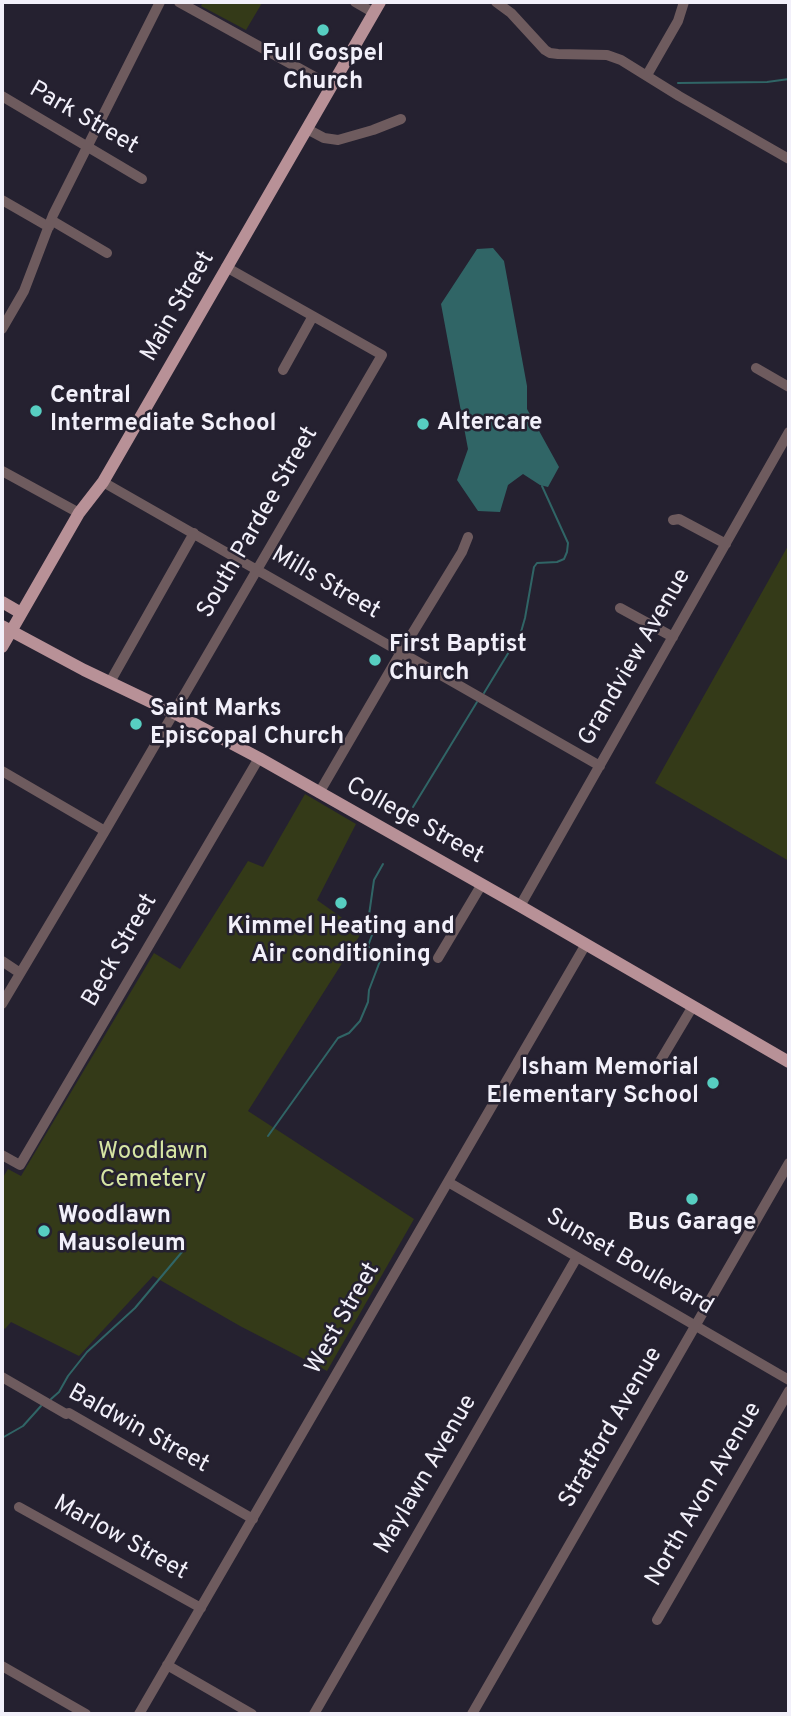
<!DOCTYPE html>
<html>
<head>
<meta charset="utf-8">
<style>
  body { margin:0 }
  #map { position:relative; width:791px; height:1716px; overflow:hidden; background:#252130; font-family:Overpass,sans-serif }
  canvas { display:block }
  .frame { position:absolute; inset:0; border:4px solid #f2f0fa; pointer-events:none }
</style>
</head>
<body>
<div id="map">
<canvas width="791" height="1716"></canvas>
<div class="frame"></div>
</div>
<script>
const ctx = document.querySelector('canvas').getContext('2d');
ctx.lineJoin = 'round';
function fill(path, color) { ctx.fillStyle = color; ctx.fill(path, 'evenodd'); }
const poly = rows => new Path2D(rows.map(r => 'M' + r).join(''));
function stroke(path, color, width, dash) { ctx.strokeStyle = color; ctx.lineWidth = width; ctx.lineCap = dash ? 'butt' : 'round'; ctx.setLineDash(dash || []); ctx.stroke(path); }
function label(font, color, halo, rows, align = 'center') {
  ctx.font = font + ' Overpass,sans-serif'; ctx.lineWidth = 5; ctx.setLineDash([]); ctx.textBaseline = 'middle'; ctx.strokeStyle = halo; ctx.fillStyle = color; for (const [text, x, y, turn = 0] of rows) {
    ctx.save(); ctx.translate(x, y); ctx.rotate((+turn || 0) * Math.PI / 180); ctx.textAlign = isNaN(turn) ? turn : align; if (halo) ctx.strokeText(text, 0, 0); ctx.fillText(text, 0, 0); ctx.restore();
  }
}
fill(poly([
  [203,2,260,2,262,3,246,30,201,6],
  [789,544,789,861,655,783],
  [305,794,356,824,317,900,362,932,248,1111,414,1219,327,1371,240,1326,153,1276,79,1356,11,1322,5,1329,2,1327,2,1179,8,1169,21,1176,154,953,180,969,248,861,263,867]
]), '#343a18');
fill(poly([
  [493,248,504,261,527,386,527,409,559,467,548,487,540,485,523,474,508,485,500,512,478,511,457,480,468,449,441,304,477,249]
]), '#306566');
stroke(poly([
  [678,83,767,82,789,79],
  [484,693,521,632,525,618,534,567,537,563,557,562,564,559,567,552,568,543,542,486],
  [413,807,477,702],
  [268,1136,338,1038,349,1033,360,1021,368,1002,369,990,380,961,368,946,372,935,368,922,374,880,383,864],
  [51,1399,59,1392,68,1376,87,1352,135,1308,182,1252],
  [2,1438,23,1426,41,1406]
]), '#306566', 2);
stroke(poly([
  [179,2,331,86],
  [355,2,374,13],
  [496,2,511,13,545,50,550,53,558,54,607,55,621,60,679,96,789,159],
  [647,75,678,21,684,2],
  [2,96,142,179],
  [307,129,324,138,338,140,373,130,401,119],
  [2,200,49,227],
  [51,220,107,253],
  [2,329,24,291,53,215,160,2],
  [756,368,789,387],
  [283,370,313,316],
  [2,471,79,513],
  [103,482,600,766],
  [673,520,679,519,726,544],
  [620,608,673,637],
  [110,682,194,533],
  [2,771,105,831],
  [319,793,401,652,462,552,468,537],
  [520,906,789,432],
  [438,958,482,884],
  [2,961,20,973],
  [2,1004,105,831,382,355,226,267],
  [659,1063,693,1006],
  [2,1155,20,1165,259,758],
  [448,1182,789,1380],
  [2,1377,66,1414,69,1413,253,1519],
  [19,1507,201,1608],
  [657,1620,789,1391],
  [167,1665,252,1714],
  [2,1666,86,1714],
  [139,1714,586,944],
  [314,1714,577,1257],
  [472,1714,789,1163]
]), '#6e5b5e', 10);
stroke(poly([
  [2,602,21,613],
  [2,626,84,670,174,713,259,758,520,906,789,1062],
  [2,647,79,513,103,482,380,2]
]), '#b89197', 12);
for (const [x, y, r, color] of [
  [323,30,7,"#57cec1"],
  [36,411,7,"#57cec1"],
  [423,424,7,"#57cec1"],
  [375,660,7,"#57cec1"],
  [136,724,7,"#57cec1"],
  [341,903,7,"#57cec1"],
  [713,1083,7,"#57cec1"],
  [692,1199,7,"#57cec1"],
  [44,1231,7,"#57cec1"]
]) { const dot = new Path2D(); dot.arc(x, y, r, 0, 2 * Math.PI); ctx.fillStyle = color; ctx.fill(dot); stroke(dot, '#252130', 2.5); }
label('bold 24px', '#f2f0fa', '#252130', [
  ["Full Gospel",323,55,"center"],
  ["Church",323,83,"center"],
  ["Central",50,397],
  ["Intermediate School",50,425],
  ["Altercare",437,424],
  ["First Baptist",389,646],
  ["Church",389,674],
  ["Saint Marks",150,710],
  ["Episcopal Church",150,738],
  ["Kimmel Heating and",341,928,"center"],
  ["Air conditioning",341,956,"center"],
  ["Isham Memorial",699,1069,"right"],
  ["Elementary School",699,1097,"right"],
  ["Woodlawn",58,1217],
  ["Mausoleum",58,1245],
  ["Bus Garage",692,1224,"center"]
], 'left');
label('24px', '#f2f0fa', '#252130', [
  ["Park Street",83,119,30],
  ["Main Street",179,307,-60],
  ["South Pardee Street",259,523,-60],
  ["Mills Street",325,584,30],
  ["Grandview Avenue",636,658,-60],
  ["College Street",414,822,29],
  ["Beck Street",121,951,-60],
  ["Sunset Boulevard",629,1263,30],
  ["West Street",344,1319,-60],
  ["Stratford Avenue",612,1428,-60],
  ["Baldwin Street",138,1430,29],
  ["Maylawn Avenue",427,1475,-60],
  ["North Avon Avenue",705,1495,-60],
  ["Marlow Street",120,1539,29]
]);
label('24px', '#d6e5a3', '#252130', [
  ["Woodlawn",153,1153],
  ["Cemetery",153,1181]
]);
</script>
</body>
</html>
